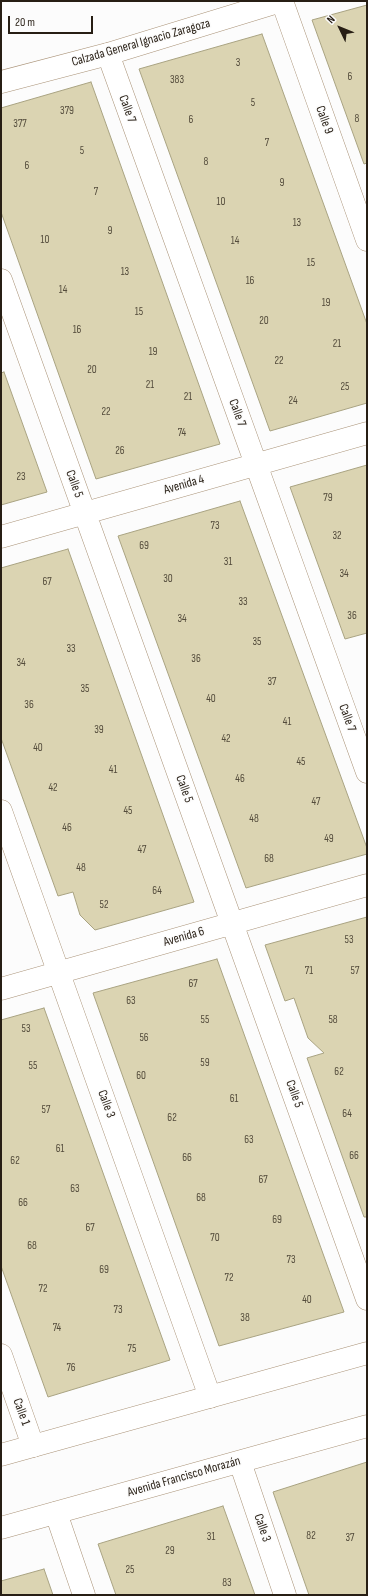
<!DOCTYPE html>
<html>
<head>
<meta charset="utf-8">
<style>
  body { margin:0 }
  #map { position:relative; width:368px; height:1596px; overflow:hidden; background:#fcfcfc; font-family:"Sofia Sans Condensed",sans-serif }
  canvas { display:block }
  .frame { position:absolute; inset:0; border:2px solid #271e14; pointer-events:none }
  .north { position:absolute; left:320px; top:8px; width:40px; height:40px; -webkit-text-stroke:3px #fcfcfc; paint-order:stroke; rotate:313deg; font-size:11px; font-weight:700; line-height:16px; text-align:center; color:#271e14 }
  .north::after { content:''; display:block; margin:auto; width:14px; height:18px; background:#271e14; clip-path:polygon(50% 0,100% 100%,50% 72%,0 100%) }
  .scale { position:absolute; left:8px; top:16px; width:85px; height:18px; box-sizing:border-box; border:2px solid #271e14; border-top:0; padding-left:5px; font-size:12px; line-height:14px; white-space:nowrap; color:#271e14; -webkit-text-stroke:3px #fcfcfc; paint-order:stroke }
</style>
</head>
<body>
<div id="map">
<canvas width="368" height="1596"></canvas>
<div class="frame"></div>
<div class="north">N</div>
<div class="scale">20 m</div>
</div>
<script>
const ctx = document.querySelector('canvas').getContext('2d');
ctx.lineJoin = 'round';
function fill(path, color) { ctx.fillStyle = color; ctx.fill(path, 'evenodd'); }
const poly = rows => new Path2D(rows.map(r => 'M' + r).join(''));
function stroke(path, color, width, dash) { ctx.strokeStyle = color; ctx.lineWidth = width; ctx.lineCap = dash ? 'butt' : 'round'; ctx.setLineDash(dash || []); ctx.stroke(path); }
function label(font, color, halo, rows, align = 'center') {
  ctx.font = font + ' "Sofia Sans Condensed",sans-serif'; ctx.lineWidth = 3; ctx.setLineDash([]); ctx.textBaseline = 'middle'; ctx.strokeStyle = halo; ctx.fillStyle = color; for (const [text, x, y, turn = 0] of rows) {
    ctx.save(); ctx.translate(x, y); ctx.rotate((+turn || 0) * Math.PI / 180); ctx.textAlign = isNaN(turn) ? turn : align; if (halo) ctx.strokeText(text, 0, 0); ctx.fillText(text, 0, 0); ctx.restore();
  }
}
const building = poly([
  [367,5,367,163,364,164,312,20,367,5],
  [262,34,367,324,367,403,270,431,139,69,262,34],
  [91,82,220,444,96,479,1,212,1,108,91,82],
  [4,372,47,492,1,505,1,373,4,372],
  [367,465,367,633,345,639,290,487,367,465],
  [240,501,367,848,367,854,246,888,118,536,240,501],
  [68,549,194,902,95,930,80,915,73,892,58,896,1,738,1,568,68,549],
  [367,917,367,1217,364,1217,307,1058,324,1053,308,1038,294,998,285,1001,265,945,367,917],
  [217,959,344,1312,219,1346,93,993,217,959],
  [44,1008,170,1360,48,1397,1,1266,1,1020,44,1008],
  [367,1462,367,1595,309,1595,273,1492,367,1462],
  [223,1506,255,1595,116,1595,98,1544,223,1506],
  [44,1569,53,1595,1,1595,1,1581,44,1569]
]);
fill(building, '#dbd4b2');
stroke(building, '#a9a382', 1);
const street = poly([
  [282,1,367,240],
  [108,54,367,772],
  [1,280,367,1299],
  [1,537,367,433],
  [1,811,210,1397],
  [1,989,367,885],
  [1,1355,33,1446],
  [240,1462,285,1595],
  [56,1513,84,1595]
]);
const secondary = poly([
  [1,82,108,54,281,1]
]);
const primary = poly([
  [1,1455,367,1353],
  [1,1528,367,1426]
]);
stroke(street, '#aa9378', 23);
stroke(secondary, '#aa9378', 23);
stroke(primary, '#aa9378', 23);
stroke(street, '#fff', 22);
stroke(secondary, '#fff', 22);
stroke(primary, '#fff', 22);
label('11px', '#544c3c', null, [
  ["3",238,63],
  ["6",350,77],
  ["383",177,80],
  ["5",253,103],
  ["379",67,111],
  ["8",357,119],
  ["6",191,120],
  ["377",20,124],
  ["7",267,143],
  ["5",82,151],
  ["8",206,162],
  ["6",27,166],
  ["9",282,183],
  ["7",96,192],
  ["10",221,202],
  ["13",297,223],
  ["9",110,231],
  ["10",45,240],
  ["14",235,241],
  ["15",311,263],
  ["13",125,272],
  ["16",250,281],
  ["14",63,290],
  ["19",326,303],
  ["15",139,312],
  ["20",264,321],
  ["16",77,330],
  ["21",337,344],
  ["19",153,352],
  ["22",279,361],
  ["20",92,370],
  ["21",150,385],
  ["25",345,387],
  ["21",188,397],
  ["24",293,401],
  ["22",106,412],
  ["74",182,433],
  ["26",120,451],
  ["23",21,477],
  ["79",328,498],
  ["73",215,526],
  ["32",337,536],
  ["69",144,546],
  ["31",228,562],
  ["34",344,574],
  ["30",168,579],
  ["67",47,582],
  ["33",243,602],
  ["36",352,616],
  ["34",182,619],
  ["35",257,642],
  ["33",71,649],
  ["36",196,659],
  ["34",21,663],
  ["37",272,682],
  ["35",85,689],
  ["40",211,699],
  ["36",29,705],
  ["41",287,722],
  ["39",99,730],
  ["42",226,739],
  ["40",38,748],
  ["45",301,762],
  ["41",113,770],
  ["46",240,779],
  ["42",53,788],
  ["47",316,802],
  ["45",128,811],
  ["48",254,819],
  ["46",67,828],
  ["49",329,839],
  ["47",142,850],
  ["68",269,859],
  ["48",81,868],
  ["64",157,891],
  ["52",104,905],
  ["53",349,940],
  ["71",309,971],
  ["57",355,971],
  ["67",193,984],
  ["63",131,1001],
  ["55",205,1020],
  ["58",333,1020],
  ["53",26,1029],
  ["56",144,1038],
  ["59",205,1063],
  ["55",33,1066],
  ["62",339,1072],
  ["60",141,1076],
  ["61",234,1099],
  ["57",46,1110],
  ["64",347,1114],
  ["62",172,1118],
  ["63",249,1140],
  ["61",60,1149],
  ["66",354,1156],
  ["66",187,1158],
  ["62",15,1161],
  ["67",263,1180],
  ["63",75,1189],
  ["68",201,1198],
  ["66",23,1203],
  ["69",277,1220],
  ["67",90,1228],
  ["70",215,1238],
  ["68",32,1246],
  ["73",291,1260],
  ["69",104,1270],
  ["72",229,1278],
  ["72",43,1289],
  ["40",307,1300],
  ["73",118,1310],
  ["38",245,1318],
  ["74",57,1328],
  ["75",132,1349],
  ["76",71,1368],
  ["82",311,1536],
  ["31",211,1537],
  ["37",350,1538],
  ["29",170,1551],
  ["25",130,1570],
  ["83",227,1583]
]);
label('13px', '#271e14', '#fcfcfc', [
  ["Calzada General Ignacio Zaragoza",141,43,-16],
  ["Calle 7",127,109,70],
  ["Calle 9",324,120,70],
  ["Calle 7",237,413,70],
  ["Calle 5",74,484,70],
  ["Avenida 4",184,485,-16],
  ["Calle 7",347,718,70],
  ["Calle 5",184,789,70],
  ["Avenida 6",184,937,-16],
  ["Calle 5",294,1094,70],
  ["Calle 3",106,1104,70],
  ["Calle 1",21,1412,70],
  ["Avenida Francisco Morazán",184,1477,-16],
  ["Calle 3",262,1528,71]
]);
</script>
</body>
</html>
